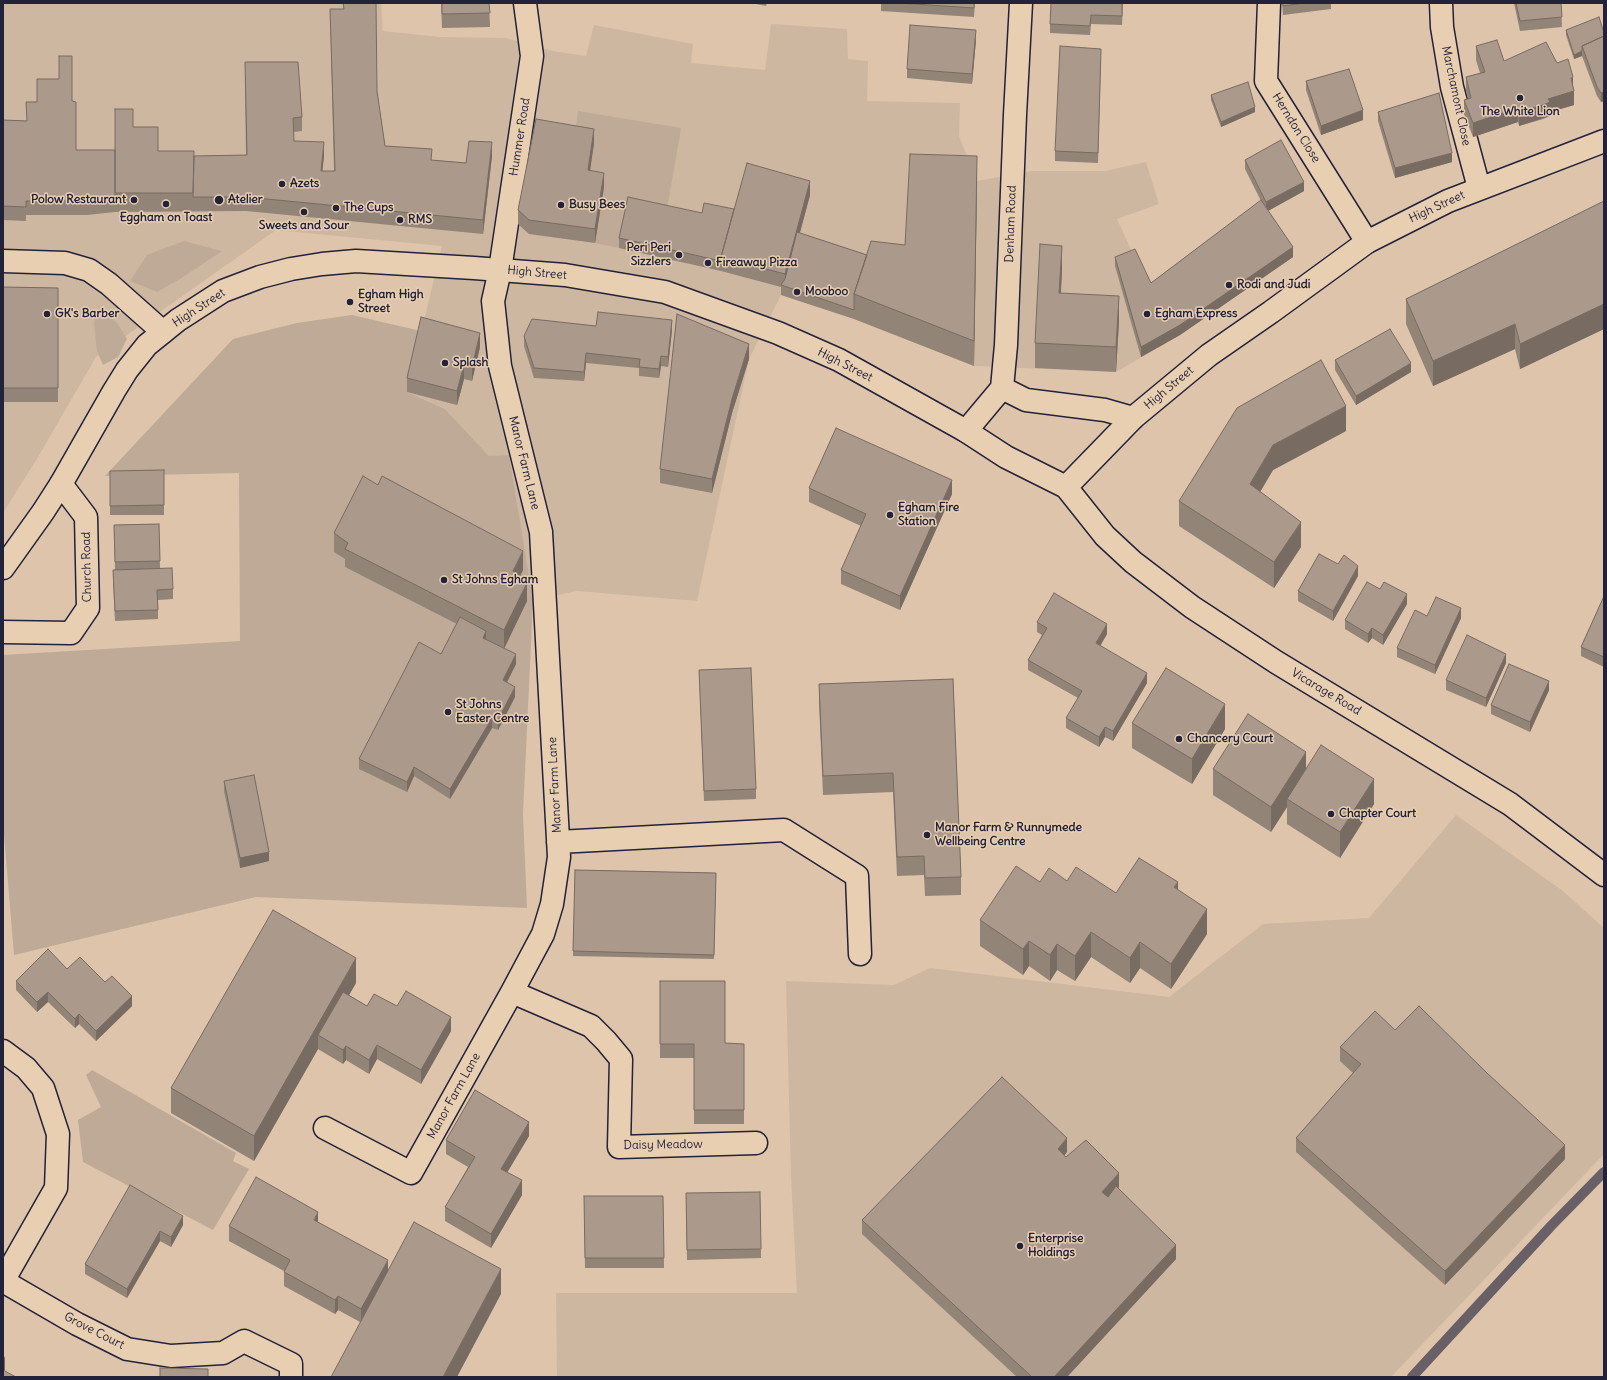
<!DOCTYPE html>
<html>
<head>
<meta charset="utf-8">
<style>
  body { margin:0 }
  #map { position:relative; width:1607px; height:1380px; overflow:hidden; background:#ddc4aa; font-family:Delius,sans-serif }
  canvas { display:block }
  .frame { position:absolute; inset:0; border:4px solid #22223b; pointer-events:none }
</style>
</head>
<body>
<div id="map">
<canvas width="1607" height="1380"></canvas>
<div class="frame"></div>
</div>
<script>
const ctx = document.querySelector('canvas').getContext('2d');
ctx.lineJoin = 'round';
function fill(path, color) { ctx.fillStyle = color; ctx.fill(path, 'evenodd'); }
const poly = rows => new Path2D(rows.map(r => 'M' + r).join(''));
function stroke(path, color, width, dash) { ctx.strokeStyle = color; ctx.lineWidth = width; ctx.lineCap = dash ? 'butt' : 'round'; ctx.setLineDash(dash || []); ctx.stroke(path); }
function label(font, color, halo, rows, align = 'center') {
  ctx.font = font + ' Delius,sans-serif'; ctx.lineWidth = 3; ctx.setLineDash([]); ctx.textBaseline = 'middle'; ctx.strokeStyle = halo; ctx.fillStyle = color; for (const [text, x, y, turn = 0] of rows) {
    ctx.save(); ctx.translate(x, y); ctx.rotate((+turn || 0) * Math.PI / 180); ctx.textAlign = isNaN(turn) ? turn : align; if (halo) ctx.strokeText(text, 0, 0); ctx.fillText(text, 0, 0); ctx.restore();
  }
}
fill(poly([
  [3,3,381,3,383,31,439,37,506,38,553,51,586,56,594,25,693,44,691,63,765,70,771,24,847,29,848,59,868,61,867,101,960,103,959,136,977,181,1031,171,1105,171,1146,162,1159,204,1117,219,1151,293,1180,335,1116,372,974,366,854,319,781,295,749,359,697,601,577,591,533,600,509,456,489,456,445,409,407,392,442,246,276,230,96,357,38,457,3,513],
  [1456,815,1563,891,1604,928,1604,1154,1391,1377,557,1377,556,1293,797,1293,791,1176,786,981,894,985,930,968,1169,997,1263,924,1369,918]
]), '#ceb7a1');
fill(poly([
  [578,111,681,128,666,215,619,248,595,243,588,184,574,139],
  [184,241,222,251,180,279,157,292,130,281,147,255],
  [100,306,117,323,127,339,118,357,103,365,97,351,94,322],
  [352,315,421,331,407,392,445,409,489,456,509,455,533,600,523,814,527,908,256,897,14,955,3,822,3,655,240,641,239,473,105,476,233,339,297,323],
  [92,1070,236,1153,233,1161,249,1169,213,1230,83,1162,78,1120,101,1107,86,1075]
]), '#beaa97');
stroke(poly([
  [1412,1377,1551,1226,1604,1172]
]), '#695f66', 10);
const minor = poly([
  [1269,3,1266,81,1367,242],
  [1441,3,1442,27,1452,87,1479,188],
  [3,261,65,263,89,270,109,284,163,332],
  [1002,388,1026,400,1105,410,1133,418],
  [966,431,1002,388,1006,345,1015,115,1021,3],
  [3,632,71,633,88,608,86,517,61,484],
  [558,842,784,830,857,876,860,954],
  [512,992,591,1026,606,1041,621,1059,619,1147,756,1143],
  [3,1051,26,1068,43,1088,58,1134,56,1188,3,1281],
  [325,1128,411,1173,512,992,543,934,552,904,559,857,541,532,500,366,493,301,500,270,532,56,525,3],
  [3,1281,77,1324,127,1349,171,1356,223,1353,244,1341,291,1364,291,1377]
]);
const secondary = poly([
  [1066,487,1133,418,1209,355,1271,312,1367,242,1448,201,1604,141],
  [3,568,43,512,61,484,114,391,127,370,147,345,178,320,223,291,260,277,291,269,322,264,356,261,474,268,565,275,665,292,778,333,839,360,966,431,1006,457,1066,487,1105,536,1133,562,1192,607,1276,662,1510,804,1604,875]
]);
stroke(minor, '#22223b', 25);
stroke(secondary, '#22223b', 25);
stroke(minor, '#e9cfb1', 22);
stroke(secondary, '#e9cfb1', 22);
fill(poly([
  [441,3,489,3,490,27,442,28],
  [751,3,767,3,766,6],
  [881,3,975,3,974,17,881,11],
  [1123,3,1122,25,1091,24,1090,35,1050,33,1050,24],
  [1282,3,1331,3,1331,9,1283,15],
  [1514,3,1563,3,1561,3,1562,27,1520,31],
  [330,9,377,91,385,146,432,160,466,163,492,156,483,234,246,211,115,212,87,215,26,215,26,221,3,220,3,120,27,121,26,102,72,101,76,150,115,150,133,127,158,151,194,156,246,155,245,76,302,117,302,131,294,132,294,141,324,156,322,171,334,171],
  [1566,30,1604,33,1604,101,1601,102,1597,96,1582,56,1574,59,1566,35],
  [976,40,972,84,907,78,907,69],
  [1476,46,1504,61,1557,63,1573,86,1574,105,1550,112,1550,116,1543,119,1519,126,1518,122,1473,137,1464,114,1464,100,1468,99,1466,91,1466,77,1480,73,1476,60],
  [1101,59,1098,163,1055,161,1055,151],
  [1306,81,1363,120,1321,135,1306,90],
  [1211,95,1255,112,1221,127,1211,100],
  [1378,112,1452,162,1395,178,1378,121],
  [594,143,590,171,604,187,595,243,529,234,518,224,518,210],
  [1245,160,1304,191,1268,211,1293,257,1180,335,1141,357,1115,266,1115,257,1151,283,1261,201,1245,169],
  [977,181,974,366,854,319,781,295,781,287,721,271,619,248,619,238,702,213,734,209,810,195,800,233,867,255,905,245],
  [1604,201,1604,329,1520,369,1515,349,1433,386,1406,324,1406,299],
  [1062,271,1061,293,1119,321,1116,372,1035,368,1035,343],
  [3,287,58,288,58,402,3,402],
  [596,326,672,330,668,367,661,366,659,378,639,376,639,368,586,363,584,381,534,378,524,346,524,336],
  [480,347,472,381,464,379,457,405,407,392,407,378],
  [749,359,732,413,712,493,660,483,660,469],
  [1335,360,1411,372,1356,405,1335,370],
  [1346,431,1273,470,1260,492,1301,547,1274,588,1179,526,1179,501],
  [164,470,164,515,110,515,110,471],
  [809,488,952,494,900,610,841,584,841,570,861,526,809,502],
  [159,524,160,568,173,589,173,599,158,600,158,619,115,621,113,580,113,570,115,570,114,525],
  [334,533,523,570,520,577,527,601,504,648,516,664,507,682,515,697,498,730,492,728,450,799,414,776,407,792,359,769,359,759,441,654,457,624,345,567,345,559,334,552],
  [1358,576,1333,621,1298,601,1298,591],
  [1604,596,1604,667,1581,656,1581,647],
  [1407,604,1383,645,1372,638,1368,643,1345,629,1345,620],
  [1427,616,1461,618,1435,674,1397,657,1397,648],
  [1037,622,1107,634,1100,646,1147,683,1113,741,1105,737,1099,747,1066,728,1066,718,1078,698,1028,670,1028,660,1042,635,1037,632],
  [1506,663,1486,707,1446,690,1446,680],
  [699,670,756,789,756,799,704,801],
  [953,679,961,877,961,895,925,896,924,875,897,876,893,792,823,795,819,702,819,684],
  [1549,690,1530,732,1491,714,1491,705],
  [1132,723,1225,729,1192,784,1132,748],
  [1306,768,1374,804,1340,858,1287,824,1287,807,1271,832,1213,795,1213,769],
  [224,781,269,861,240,868,224,791],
  [575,870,716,873,714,959,573,956],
  [1067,881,1116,893,1178,889,1207,934,1171,989,1140,968,1130,983,1091,957,1075,981,1057,970,1050,981,1029,966,1023,975,980,946,980,920,1040,882],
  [67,969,105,982,132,1006,96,1041,79,1024,75,1028,48,1002,37,1012,16,990,16,981],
  [660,981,725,1043,744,1044,744,1124,694,1124,694,1058,660,1058],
  [356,983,349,995,367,1006,397,1006,451,1031,421,1084,377,1059,369,1074,346,1060,343,1064,318,1049,254,1161,171,1113,171,1088],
  [1395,1030,1565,1159,1445,1285,1296,1152,1296,1138,1353,1073,1340,1061,1340,1047],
  [529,1136,507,1172,522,1195,491,1248,445,1221,445,1207,468,1167,446,1154,446,1140],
  [1067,1152,1064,1155,1066,1157,1119,1187,1118,1188,1176,1259,1067,1377,1017,1377,862,1234,862,1220],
  [584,1196,663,1196,664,1268,585,1268],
  [686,1203,761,1249,761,1258,687,1260],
  [183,1216,183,1225,171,1247,160,1241,127,1298,85,1274,85,1264],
  [318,1222,388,1271,501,1294,360,1322,338,1310,335,1314,284,1286,284,1271,229,1241,229,1226]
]), '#938478');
fill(poly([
  [976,30,976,40,972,84,972,74],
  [1582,51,1582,56,1574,59,1574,55],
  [1573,77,1573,91,1574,91,1574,105,1550,112,1550,116,1519,126,1519,112,1548,99,1571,78],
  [1604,92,1604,101,1601,102,1601,93],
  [1255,107,1255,112,1221,127,1221,122],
  [1518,108,1518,122,1473,137,1473,123],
  [1363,110,1363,120,1321,135,1321,126],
  [594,129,594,143,588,184,588,170],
  [324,142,324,156,321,185,321,171],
  [492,142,492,156,483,234,483,220],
  [1452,153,1452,162,1395,178,1395,168],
  [977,156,977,181,974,366,974,341],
  [604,173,604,187,595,243,595,229],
  [810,181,810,195,785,287,785,274],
  [1304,182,1304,191,1266,212,1266,202],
  [1062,246,1062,271,1059,318,1059,293],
  [1293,247,1293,257,1180,335,1141,357,1141,347],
  [1119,296,1119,321,1116,372,1116,347],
  [1604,304,1604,329,1520,369,1520,344],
  [672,320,672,330,668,367,668,357],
  [1515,324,1515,349,1433,386,1433,361],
  [480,333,480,347,472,381,472,367],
  [749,344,749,359,732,413,712,493,712,479,732,399],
  [586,353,586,363,584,381,584,372],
  [661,356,661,366,659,378,659,369],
  [1411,363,1411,372,1356,405,1356,396],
  [464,365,464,379,457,405,457,391],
  [1346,406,1346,431,1273,470,1250,509,1250,484,1273,445],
  [952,480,952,494,900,610,900,596],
  [1301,522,1301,547,1274,588,1274,562],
  [523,551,523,570,513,589,513,571],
  [1358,566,1358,576,1333,621,1333,611],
  [527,583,527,601,504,649,504,630],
  [1407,594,1407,604,1383,645,1383,635],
  [1461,608,1461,618,1435,674,1435,665],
  [1107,624,1107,634,1096,653,1096,643],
  [1372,628,1372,638,1368,643,1368,634],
  [486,631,486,640,483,638],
  [516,654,516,664,503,690,503,680],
  [1506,654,1506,663,1486,707,1486,698],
  [1147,673,1147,683,1113,741,1113,731],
  [1549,681,1549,690,1530,732,1530,722],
  [515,687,515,697,498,730,498,720],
  [1225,704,1225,729,1192,784,1192,759],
  [492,718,492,728,450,799,450,789],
  [1105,727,1105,737,1099,747,1099,737],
  [1306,752,1306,777,1287,799,1287,807,1271,832,1271,807],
  [414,767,414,776,407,792,407,782],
  [1374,779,1374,804,1340,858,1340,832],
  [269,852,269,861,240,868,240,858],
  [1178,882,1178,907,1174,887],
  [1207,909,1207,934,1171,989,1171,964],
  [1091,932,1091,957,1075,981,1075,956],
  [1029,941,1029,966,1023,975,1023,949],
  [1140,942,1140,968,1130,983,1130,958],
  [1057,944,1057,970,1050,981,1050,955],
  [356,958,356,983,324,1038,318,1035,318,1049,254,1161,254,1136],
  [48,992,48,1002,37,1012,37,1002],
  [132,996,132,1006,96,1041,96,1031],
  [79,1014,79,1024,75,1028,75,1019],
  [451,1017,451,1031,421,1084,421,1070],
  [377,1045,377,1059,369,1074,369,1060],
  [346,1046,346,1060,343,1064,343,1050],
  [529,1122,529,1136,501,1183,501,1169],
  [1067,1138,1067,1152,1058,1163,1058,1149],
  [1565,1145,1565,1159,1445,1285,1445,1271],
  [1119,1173,1119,1187,1102,1206,1102,1192],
  [522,1180,522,1195,491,1248,491,1234],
  [318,1212,318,1226,314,1220],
  [183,1216,183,1225,171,1247,171,1237],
  [160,1231,160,1241,127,1298,127,1289],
  [1176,1245,1176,1259,1067,1377,1054,1377],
  [388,1260,388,1274,361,1323,361,1309],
  [501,1269,501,1294,457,1377,443,1377],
  [338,1296,338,1310,335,1314,335,1300],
  [5,1356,5,1370,3,1374,3,1360]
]), '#786b62');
const building = poly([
  [343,3,376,3,377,91,385,146,432,149,431,160,466,163,469,141,492,142,483,220,246,197,193,197,194,156,247,155,245,62,298,62,302,117,293,118,294,141,324,142,321,171,335,171,330,9,344,9,343,3],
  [442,3,489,3,490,13,442,14,442,3],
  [899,3,974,3,974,8,899,3],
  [1051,3,1122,3,1122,16,1091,15,1090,26,1050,24,1051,3],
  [1283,3,1304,3,1283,6,1283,3],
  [1516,3,1561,3,1562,17,1520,21,1516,3],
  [1599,17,1604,33,1604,36,1582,46,1582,51,1574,55,1566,30,1599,17],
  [910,25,976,30,972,74,907,69,910,25],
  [1604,36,1604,92,1601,93,1597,87,1582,46,1604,36],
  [1497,40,1504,61,1546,42,1557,63,1568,59,1573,77,1571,78,1574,91,1548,99,1550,102,1543,105,1519,112,1518,108,1473,123,1464,100,1471,98,1466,77,1485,72,1476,46,1497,40],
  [1060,46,1101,49,1098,153,1055,151,1060,46],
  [59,56,72,56,72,101,76,102,76,150,115,150,115,198,87,201,26,201,26,207,3,206,3,120,27,121,26,102,37,102,37,79,59,79,59,56],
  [1349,69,1363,110,1321,126,1306,81,1349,69],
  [1248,82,1255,107,1221,122,1211,95,1248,82],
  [1439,93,1452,153,1395,168,1378,112,1439,93],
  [115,109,133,109,133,127,158,127,158,151,194,151,193,193,115,193,115,109],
  [536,119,594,129,588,170,604,173,595,229,529,220,518,210,536,119],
  [1281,140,1304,182,1266,202,1245,160,1281,140],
  [910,154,977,156,974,341,854,294,871,241,905,245,910,154],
  [747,163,810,181,785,274,721,257,747,163],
  [628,197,702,213,704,203,734,209,721,257,721,261,619,238,628,197],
  [1261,200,1293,247,1180,325,1141,347,1115,257,1135,249,1151,283,1261,200],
  [1604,201,1604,304,1520,344,1515,324,1433,361,1406,299,1604,201],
  [797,232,867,255,854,294,854,310,781,285,785,279,797,232],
  [1040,244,1062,246,1059,293,1119,296,1116,347,1035,343,1040,244],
  [3,287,58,288,58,388,3,388,3,287],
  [598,312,672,320,668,357,661,356,659,369,639,367,640,359,586,353,584,372,534,368,524,336,532,319,596,326,598,312],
  [677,314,749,344,732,399,712,479,660,469,677,314],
  [421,317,480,333,472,367,464,365,457,391,407,378,421,317],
  [1390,329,1411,363,1356,396,1335,360,1390,329],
  [1321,360,1346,406,1273,445,1250,484,1301,522,1274,562,1179,501,1237,408,1321,360],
  [836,428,952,480,900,596,841,570,866,514,809,488,836,428],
  [164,470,164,505,110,506,110,471,164,470],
  [363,476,378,485,382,476,523,551,513,571,527,583,504,630,345,549,348,543,334,533,363,476],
  [159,524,160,561,115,562,114,525,159,524],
  [1319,554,1338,564,1344,555,1358,566,1333,611,1298,591,1319,554],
  [172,568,173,589,157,590,158,610,115,611,113,570,172,568],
  [1367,582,1380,589,1384,582,1407,594,1383,635,1372,628,1368,634,1345,620,1367,582],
  [1054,593,1107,624,1096,643,1147,673,1113,731,1105,727,1099,737,1066,718,1082,691,1028,660,1047,628,1037,622,1054,593],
  [1604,596,1604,657,1581,647,1604,596],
  [1436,597,1461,608,1435,665,1397,648,1415,610,1427,616,1436,597],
  [460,617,486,631,483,638,516,654,503,680,515,687,498,720,492,718,450,789,414,767,407,782,359,759,419,642,441,654,460,617],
  [1467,635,1506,654,1486,698,1446,680,1467,635],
  [1509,664,1549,681,1530,722,1491,705,1509,664],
  [751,668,756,789,704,791,699,670,751,668],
  [1166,668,1225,704,1192,759,1132,723,1166,668],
  [953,679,961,877,925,878,924,856,897,857,893,773,823,776,819,684,953,679],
  [1248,714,1306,752,1271,807,1213,769,1248,714],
  [1321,745,1374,779,1340,832,1287,799,1321,745],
  [254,775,269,852,240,858,224,781,254,775],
  [1139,858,1178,882,1174,887,1207,909,1171,964,1140,942,1130,958,1091,932,1075,956,1057,944,1050,955,1029,941,1023,949,980,920,1016,866,1040,882,1049,868,1067,881,1076,867,1116,893,1139,858],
  [575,870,716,873,714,955,573,951,575,870],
  [273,910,356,958,254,1136,171,1088,273,910],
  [48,949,67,969,80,957,105,982,112,976,132,996,96,1031,79,1014,75,1019,48,992,37,1002,16,981,48,949],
  [660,981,725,981,725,1043,744,1044,744,1110,694,1110,694,1044,660,1044,660,981],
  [406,991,451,1017,421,1070,377,1045,369,1060,346,1046,343,1050,318,1035,343,992,367,1006,374,994,397,1006,406,991],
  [1419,1006,1487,1073,1565,1145,1445,1271,1296,1138,1361,1064,1340,1047,1375,1011,1395,1030,1419,1006],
  [1002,1077,1067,1138,1058,1149,1066,1157,1086,1140,1119,1173,1102,1192,1108,1197,1116,1186,1176,1245,1054,1377,1032,1377,862,1220,1002,1077],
  [475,1090,529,1122,501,1169,522,1180,491,1234,445,1207,475,1157,446,1140,475,1090],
  [256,1177,318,1212,314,1220,388,1260,361,1309,338,1296,335,1300,284,1272,290,1260,229,1226,256,1177],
  [130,1185,183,1216,171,1237,160,1231,127,1289,85,1264,130,1185],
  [760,1192,761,1249,687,1250,686,1193,760,1192],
  [584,1196,663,1196,664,1258,585,1258,584,1196],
  [414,1222,501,1269,443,1377,331,1377,414,1222],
  [160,1368,208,1369,208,1377,160,1377,160,1368],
  [3,1370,16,1377,3,1377,3,1370]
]);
fill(building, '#ab998c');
stroke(building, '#786b62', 1);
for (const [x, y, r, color] of [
  [1520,98,4,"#22223b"],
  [282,184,4,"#22223b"],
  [134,200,4,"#22223b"],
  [219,200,5,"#22223b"],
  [166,204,4,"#22223b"],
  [561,205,4,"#22223b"],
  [336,208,4,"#22223b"],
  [304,212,4,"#22223b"],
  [400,220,4,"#22223b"],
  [679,255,4,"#22223b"],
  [708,263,4,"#22223b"],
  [1229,285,4,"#22223b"],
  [797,292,4,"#22223b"],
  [350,302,4,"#22223b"],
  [47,314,4,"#22223b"],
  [1147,314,4,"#22223b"],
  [445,363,4,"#22223b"],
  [890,515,4,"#22223b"],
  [444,580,4,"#22223b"],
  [448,712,4,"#22223b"],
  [1179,739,4,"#22223b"],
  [1331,814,4,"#22223b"],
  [927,835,4,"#22223b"],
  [1020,1246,4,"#22223b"]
]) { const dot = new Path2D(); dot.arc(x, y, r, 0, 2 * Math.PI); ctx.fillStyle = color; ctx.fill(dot); stroke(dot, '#e9cfb1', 1.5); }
label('12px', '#22223b', '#e9cfb1', [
  ["Marchamont Close",1456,96,78],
  ["Herndon Close",1296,128,58],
  ["Hummer Road",520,137,-81],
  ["High Street",1437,207,-25],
  ["Denham Road",1011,224,-88],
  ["High Street",537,273,5],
  ["High Street",199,308,-33],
  ["High Street",845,365,27],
  ["High Street",1169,388,-40],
  ["Manor Farm Lane",524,463,76],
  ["Church Road",87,567,-91],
  ["Vicarage Road",1326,692,31],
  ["Manor Farm Lane",555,785,-93],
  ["Manor Farm Lane",454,1096,-61],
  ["Daisy Meadow",663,1145,-1],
  ["Grove Court",94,1331,27]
]);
label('bold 12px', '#22223b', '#e9cfb1', [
  ["The White Lion",1520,112,"center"],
  ["Azets",290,184],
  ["Polow Restaurant",126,200,"right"],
  ["Atelier",228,200],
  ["Busy Bees",569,205],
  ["The Cups",344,208],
  ["Eggham on Toast",166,218,"center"],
  ["RMS",408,220],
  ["Sweets and Sour",304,226,"center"],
  ["Peri Peri",671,248,"right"],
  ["Sizzlers",671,262,"right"],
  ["Fireaway Pizza",716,263],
  ["Rodi and Judi",1237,285],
  ["Mooboo",805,292],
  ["Egham High",358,295],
  ["Street",358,309],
  ["GK's Barber",55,314],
  ["Egham Express",1155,314],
  ["Splash",453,363],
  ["Egham Fire",898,508],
  ["Station",898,522],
  ["St Johns Egham",452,580],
  ["St Johns",456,705],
  ["Easter Centre",456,719],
  ["Chancery Court",1187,739],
  ["Chapter Court",1339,814],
  ["Manor Farm & Runnymede",935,828],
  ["Wellbeing Centre",935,842],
  ["Enterprise",1028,1239],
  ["Holdings",1028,1253]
], 'left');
</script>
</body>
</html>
